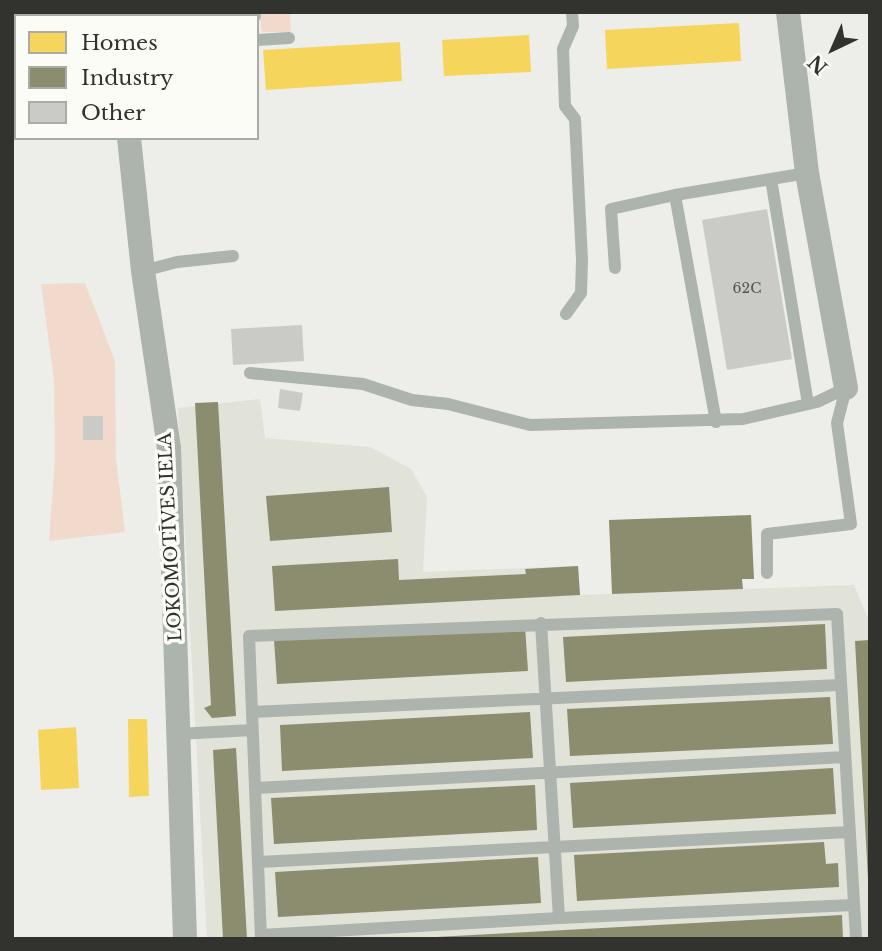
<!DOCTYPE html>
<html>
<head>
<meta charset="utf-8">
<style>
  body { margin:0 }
  #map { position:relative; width:882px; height:951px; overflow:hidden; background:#edede9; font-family:"Libre Baskerville",serif }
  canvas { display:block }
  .frame { position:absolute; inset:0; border:14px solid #32322f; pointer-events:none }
  .legend { position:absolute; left:14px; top:14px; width:245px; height:126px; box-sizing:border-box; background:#fbfcf5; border:2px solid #ababa6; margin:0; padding:9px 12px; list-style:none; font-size:21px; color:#32322f }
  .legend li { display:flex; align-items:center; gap:14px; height:35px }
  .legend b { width:35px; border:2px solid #ababa6 }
  .north { position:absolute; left:798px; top:14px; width:70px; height:70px; -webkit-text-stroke:5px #fbfcf5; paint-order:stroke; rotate:224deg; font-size:19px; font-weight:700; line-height:28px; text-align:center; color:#32322f }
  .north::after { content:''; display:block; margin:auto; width:24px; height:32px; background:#32322f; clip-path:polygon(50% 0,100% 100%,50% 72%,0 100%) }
</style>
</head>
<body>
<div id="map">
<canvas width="882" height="951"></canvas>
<div class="frame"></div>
<ul class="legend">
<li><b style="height:19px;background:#f6d55c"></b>Homes</li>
<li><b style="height:19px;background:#8c8c6e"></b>Industry</li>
<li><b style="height:19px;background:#cacac7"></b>Other</li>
</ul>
<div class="north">N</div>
</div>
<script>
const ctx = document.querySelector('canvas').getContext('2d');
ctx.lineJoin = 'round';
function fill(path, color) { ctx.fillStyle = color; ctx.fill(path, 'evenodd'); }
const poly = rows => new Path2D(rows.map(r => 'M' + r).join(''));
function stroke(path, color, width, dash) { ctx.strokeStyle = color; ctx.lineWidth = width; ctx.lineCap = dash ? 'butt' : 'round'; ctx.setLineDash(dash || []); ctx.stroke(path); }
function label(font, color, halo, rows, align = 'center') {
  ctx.font = font + ' "Libre Baskerville",serif'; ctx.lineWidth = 7; ctx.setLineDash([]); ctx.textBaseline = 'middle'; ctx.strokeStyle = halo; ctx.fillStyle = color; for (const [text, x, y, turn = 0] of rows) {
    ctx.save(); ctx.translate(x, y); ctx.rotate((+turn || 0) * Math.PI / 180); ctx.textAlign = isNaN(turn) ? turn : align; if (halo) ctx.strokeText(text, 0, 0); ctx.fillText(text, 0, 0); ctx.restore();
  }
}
fill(poly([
  [260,399,265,438,370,447,411,469,427,497,423,572,578,566,580,595,854,585,870,623,870,939,207,939,178,408]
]), '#e1e2d8');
fill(poly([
  [259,12,290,12,291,32,262,32],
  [85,283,115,361,116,459,125,532,49,541,55,459,54,379,41,284]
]), '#f1dacc');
fill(poly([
  [739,23,741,61,607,69,605,30],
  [529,35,531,72,444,76,442,40],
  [400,42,402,81,266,90,263,50],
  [128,719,147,719,149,796,129,797],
  [76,727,79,788,41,790,38,730]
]), '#f6d55c');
fill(poly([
  [218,402,236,716,212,718,204,708,211,705,195,403],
  [389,487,392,532,270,541,266,496],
  [751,515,754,579,742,579,743,589,612,594,609,520],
  [398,559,399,580,526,574,525,569,578,566,580,595,275,611,272,566],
  [825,624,827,669,566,682,563,637],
  [525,626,528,671,277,684,274,639],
  [870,640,870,879,868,879,855,641],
  [830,697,833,744,570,756,567,709],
  [530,712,533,758,282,771,280,725],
  [236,748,247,939,223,939,213,750],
  [833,768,836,814,573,828,570,783],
  [535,785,537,830,274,844,271,798],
  [824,842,826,864,838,863,839,887,577,901,574,855],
  [538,857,541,903,278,917,275,872],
  [842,915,843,938,436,939,436,937]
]), '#8c8c6e');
fill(poly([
  [767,209,792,359,727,370,702,220],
  [302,325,304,361,233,365,231,329],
  [280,389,303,393,300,411,278,408],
  [83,416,103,416,103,440,83,440]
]), '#cacac7');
stroke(poly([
  [178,12,179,16],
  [255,16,255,12],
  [257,40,289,38],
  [771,179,808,404],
  [615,268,611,209,675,195],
  [143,271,177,262,233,256],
  [566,314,581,293,582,260,575,119,565,106,563,49,573,26,572,12],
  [250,373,363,384,412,400,448,404,530,425,743,419,817,402,846,388],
  [716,422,675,195,807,173],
  [767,573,767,534,851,524,837,423,846,388],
  [541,623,559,918],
  [252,712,840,685],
  [178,734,252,730],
  [256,788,845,757],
  [259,862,849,832],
  [261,935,559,918,853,905],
  [261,939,249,636,837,614,856,937]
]), '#acb4ad', 12);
stroke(poly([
  [788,12,807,173,846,388],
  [129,138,143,271,169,448,185,939]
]), '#acb4ad', 24);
label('14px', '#585855', null, [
  ["62C",747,289]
]);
label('18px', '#32322f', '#fbfcf5', [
  ["LOKOMOTĪVES IELA",171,537,-93]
]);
</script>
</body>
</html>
